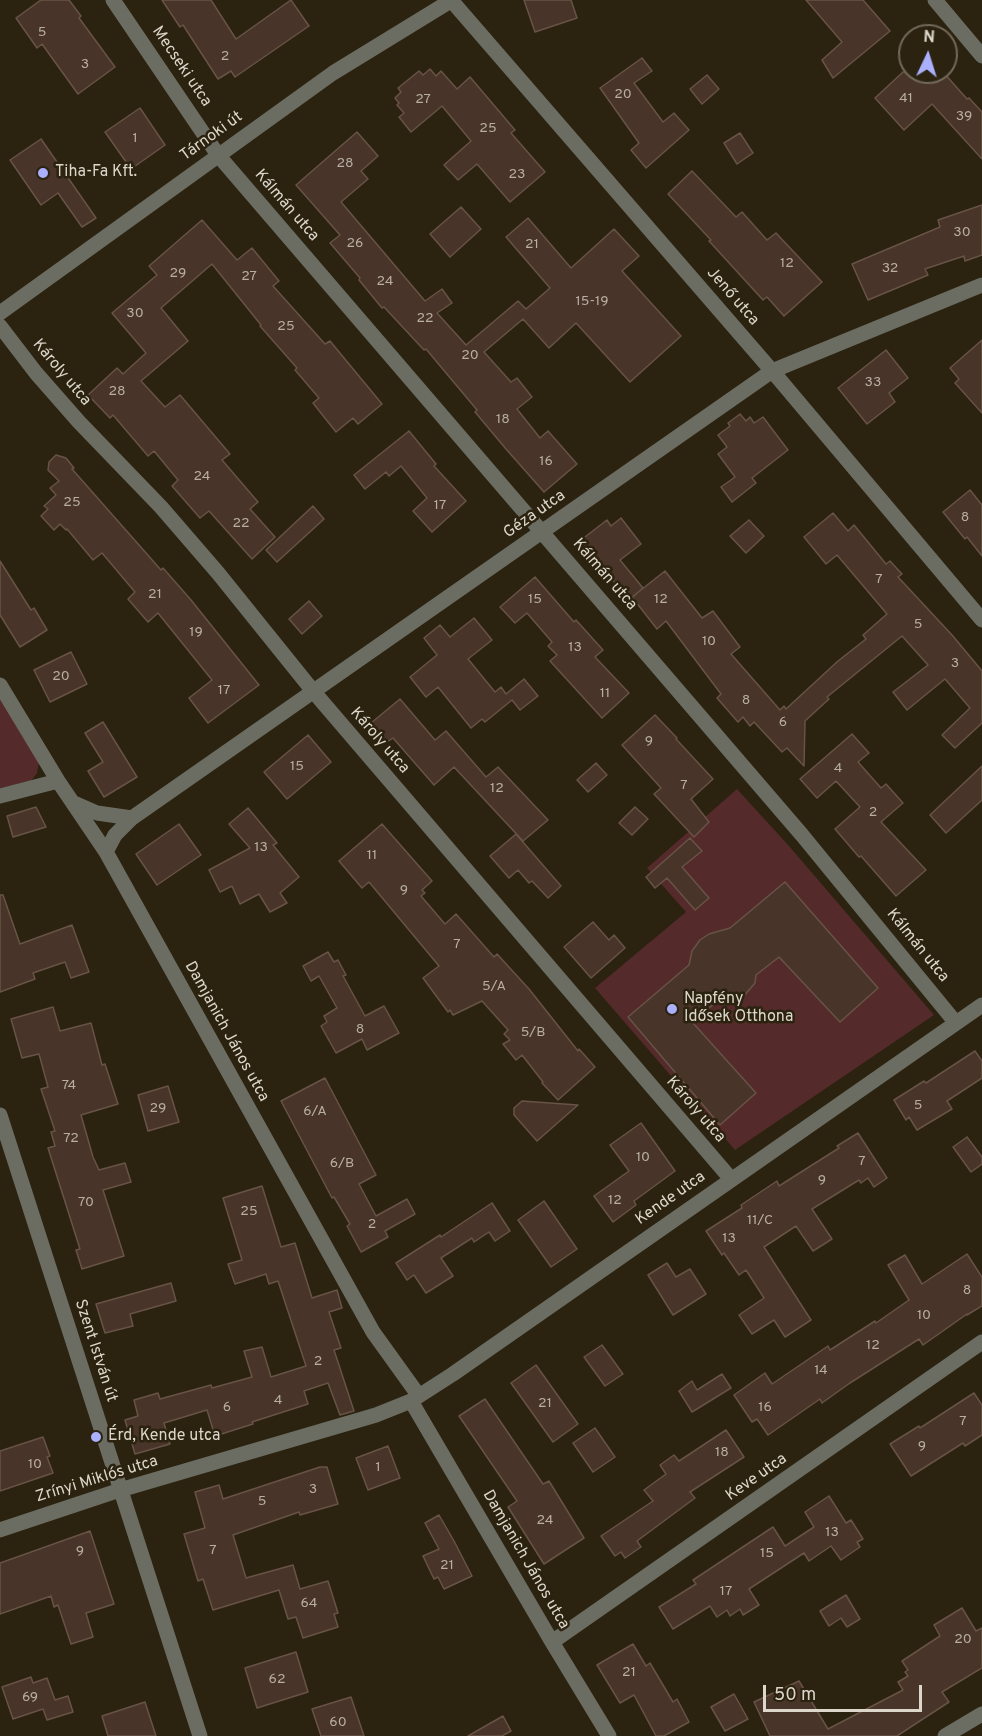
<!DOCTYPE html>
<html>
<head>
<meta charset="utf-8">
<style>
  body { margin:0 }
  #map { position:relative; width:982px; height:1736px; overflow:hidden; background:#2b220f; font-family:Overpass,sans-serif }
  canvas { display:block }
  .north { position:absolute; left:898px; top:24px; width:60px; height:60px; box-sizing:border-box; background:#2b220f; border:2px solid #726a5a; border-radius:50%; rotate:4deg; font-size:16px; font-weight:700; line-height:24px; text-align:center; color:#ddd7cb }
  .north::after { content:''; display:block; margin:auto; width:21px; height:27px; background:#aab0fc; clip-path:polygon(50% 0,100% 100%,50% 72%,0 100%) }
  .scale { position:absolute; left:763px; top:1685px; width:159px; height:27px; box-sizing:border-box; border:3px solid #ddd7cb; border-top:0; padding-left:8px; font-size:18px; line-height:21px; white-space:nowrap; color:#ddd7cb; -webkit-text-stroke:4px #2b220f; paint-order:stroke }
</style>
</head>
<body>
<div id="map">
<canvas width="982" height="1736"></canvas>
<div class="north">N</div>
<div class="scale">50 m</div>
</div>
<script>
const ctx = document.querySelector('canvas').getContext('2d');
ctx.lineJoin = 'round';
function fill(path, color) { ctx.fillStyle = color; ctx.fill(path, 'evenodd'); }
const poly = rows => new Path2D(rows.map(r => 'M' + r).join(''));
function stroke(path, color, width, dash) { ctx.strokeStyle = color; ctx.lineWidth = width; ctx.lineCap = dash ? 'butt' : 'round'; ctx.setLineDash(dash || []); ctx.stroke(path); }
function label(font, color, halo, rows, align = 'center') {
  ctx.font = font + ' Overpass,sans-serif'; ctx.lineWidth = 5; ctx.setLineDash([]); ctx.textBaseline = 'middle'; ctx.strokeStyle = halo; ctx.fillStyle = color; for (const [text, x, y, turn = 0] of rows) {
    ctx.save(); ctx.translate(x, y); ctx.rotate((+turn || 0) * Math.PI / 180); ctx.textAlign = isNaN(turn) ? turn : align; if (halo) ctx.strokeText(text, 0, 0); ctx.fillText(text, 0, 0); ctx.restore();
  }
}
fill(poly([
  [0,691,39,762,37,773,31,781,0,788],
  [737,789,789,846,934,1015,735,1150,595,988,686,912,647,868]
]), '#552a2b');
const building = poly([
  [41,0,69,0,81,16,79,18,115,67,78,94,42,44,37,48,16,18,41,0],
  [162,0,211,0,236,39,291,0,309,26,235,77,231,71,218,79,183,25,180,27,162,0],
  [524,0,571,0,577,18,535,32,524,0],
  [806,0,863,0,890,31,833,78,822,60,842,42,806,0],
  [642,58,652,71,634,83,663,122,674,113,689,130,646,168,631,150,639,143,600,88,642,58],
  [430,69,436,76,441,71,457,89,470,77,515,130,511,133,545,172,510,202,477,164,458,180,444,165,471,141,442,106,411,132,399,117,404,113,397,105,399,103,395,98,401,92,398,88,419,71,423,75,430,69],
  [903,72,943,72,967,99,969,98,982,112,982,159,932,104,904,130,875,98,903,72],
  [707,75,719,89,702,104,690,89,707,75],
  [140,108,165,145,131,169,105,132,140,108],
  [357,132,378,156,361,171,368,179,341,202,425,301,442,289,452,303,437,313,466,345,518,301,526,309,550,288,506,237,528,218,571,268,614,229,639,256,622,271,681,336,630,382,576,323,549,348,523,319,484,352,511,382,517,378,532,397,517,409,540,438,548,431,577,464,544,492,506,449,475,412,477,410,426,349,424,350,384,307,382,308,359,280,360,278,330,243,340,235,296,185,357,132],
  [740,133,753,153,737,164,724,143,740,133],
  [41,139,96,218,82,227,58,193,41,205,10,160,41,139],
  [692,171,736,217,742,212,767,240,776,233,822,282,784,316,767,297,763,300,709,241,711,240,668,194,692,171],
  [982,205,982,255,965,261,964,256,925,269,928,275,868,300,852,264,940,227,938,220,982,205],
  [461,207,481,229,450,257,430,234,461,207],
  [202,220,237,260,252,248,279,281,273,286,325,344,330,341,382,404,358,424,353,418,336,432,313,403,319,398,295,370,297,368,260,326,261,325,212,264,161,308,188,341,141,381,165,407,180,395,230,454,222,460,258,502,250,509,275,537,252,559,209,511,200,518,172,486,178,480,154,451,148,456,113,415,110,418,88,395,117,368,123,374,146,353,112,313,157,275,149,266,202,220],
  [982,340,982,413,955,383,959,379,950,368,982,340],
  [886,350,908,378,889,393,895,402,867,424,838,388,886,350],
  [740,414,746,421,750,417,754,423,763,417,788,450,752,478,756,483,732,502,721,487,735,477,718,454,727,447,718,435,730,426,728,423,740,414],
  [409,431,436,464,434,466,466,501,432,532,413,511,427,498,401,466,389,476,386,472,365,489,354,475,409,431],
  [56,455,66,458,74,468,72,469,161,570,163,568,191,600,259,685,208,723,189,698,212,680,158,613,148,622,128,599,135,592,102,553,93,560,67,529,66,530,60,524,54,530,41,516,48,509,44,506,56,495,50,488,59,481,48,470,49,462,56,455],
  [970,490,982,505,982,556,967,537,965,539,943,512,970,490],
  [313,506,324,519,277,562,266,550,313,506],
  [833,513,848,531,854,525,886,564,890,561,902,574,898,577,952,635,982,671,982,723,955,748,942,735,970,708,945,679,907,710,893,692,928,665,902,636,827,697,829,699,805,721,804,766,787,748,782,752,754,722,750,726,743,717,738,722,717,698,721,694,666,621,657,629,632,597,665,571,702,618,713,611,740,647,731,654,780,710,784,706,786,709,838,661,866,639,863,635,887,614,837,555,826,564,804,537,833,513],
  [621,518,641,544,620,560,643,588,627,602,613,585,615,583,581,540,607,520,611,526,621,518],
  [749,520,764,536,746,553,730,536,749,520],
  [0,561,31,610,34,608,47,630,20,647,0,615,0,561],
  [535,577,574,622,576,620,603,650,595,657,629,693,602,718,550,661,557,655,548,646,552,642,527,613,515,623,500,607,535,577],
  [309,601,322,616,302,634,289,619,309,601],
  [474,618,492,640,468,659,495,692,501,687,506,694,524,679,538,696,520,710,512,700,485,722,482,719,471,728,438,687,426,697,410,677,437,655,424,638,440,625,450,637,474,618],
  [71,652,87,684,50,702,34,670,71,652],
  [400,699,435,740,446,731,486,777,498,767,548,820,523,841,454,767,434,785,393,738,387,742,371,723,400,699],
  [655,715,677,738,676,739,713,779,691,799,709,822,694,837,654,794,661,788,622,745,655,715],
  [103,722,137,777,104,797,88,771,103,762,85,733,103,722],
  [852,734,869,753,858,762,881,788,886,784,903,803,881,822,926,870,896,896,861,856,859,857,835,829,860,807,836,781,817,798,800,779,852,734],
  [308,735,331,762,287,799,264,772,308,735],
  [596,763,607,775,588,792,577,780,596,763],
  [982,766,982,800,946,833,930,815,982,766],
  [36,807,46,827,13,837,7,816,36,807],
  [635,807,648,819,632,835,619,823,635,807],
  [248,808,277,843,273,845,299,877,280,893,287,903,270,912,259,894,240,904,232,886,220,892,209,870,250,848,229,824,248,808],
  [179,824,201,855,157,885,136,854,179,824],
  [382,824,432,881,422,890,425,893,421,896,445,924,456,914,494,957,497,954,529,989,578,1051,579,1049,595,1067,558,1100,542,1083,543,1082,522,1055,516,1060,503,1044,510,1040,504,1034,508,1030,482,1001,453,1015,450,1010,448,1012,423,978,439,966,369,882,362,888,339,861,382,824],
  [516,834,561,886,548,898,532,881,529,883,518,870,509,878,490,856,516,834],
  [690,838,702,851,682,867,709,898,695,910,667,878,655,888,646,877,690,838],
  [785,882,878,988,840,1022,779,957,756,975,755,983,743,997,735,1001,725,1002,719,999,693,1023,756,1093,720,1125,628,1017,689,965,692,951,700,940,709,934,730,928,785,882],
  [0,895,3,895,20,944,72,925,89,972,71,978,65,962,33,973,35,979,0,992,0,895],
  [593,922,609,940,614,935,625,948,591,978,564,947,593,922],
  [328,952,334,962,338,960,346,975,343,976,365,1016,384,1006,399,1033,367,1050,362,1039,336,1053,321,1026,327,1022,324,1016,337,1008,319,976,311,981,303,966,328,952],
  [53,1007,60,1031,91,1023,102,1065,105,1064,118,1104,81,1115,93,1157,99,1170,125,1163,131,1182,103,1190,124,1256,82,1269,76,1250,80,1249,48,1148,55,1146,51,1132,55,1131,41,1089,48,1087,39,1054,22,1058,11,1019,53,1007],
  [975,1051,982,1061,982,1078,947,1101,952,1109,917,1130,909,1117,906,1120,894,1100,924,1081,926,1083,975,1051],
  [325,1078,376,1175,359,1184,376,1216,407,1199,415,1214,385,1231,388,1237,361,1252,347,1226,350,1224,334,1197,332,1198,281,1101,325,1078],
  [168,1086,179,1122,148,1131,138,1095,168,1086],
  [522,1101,578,1105,537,1141,514,1115,514,1108,522,1101],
  [641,1123,675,1171,634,1201,636,1205,613,1222,594,1196,629,1171,610,1145,641,1123],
  [858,1133,887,1178,874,1187,868,1178,861,1183,859,1180,812,1209,832,1239,813,1251,796,1226,764,1247,811,1320,785,1337,774,1320,752,1334,739,1315,764,1298,746,1270,739,1275,724,1253,722,1255,706,1231,742,1208,741,1205,777,1181,779,1186,839,1148,837,1146,858,1133],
  [967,1137,982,1157,982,1164,971,1172,953,1147,967,1137],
  [262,1186,281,1247,295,1243,312,1298,337,1290,342,1308,329,1312,341,1348,334,1350,354,1411,340,1415,328,1383,304,1391,308,1404,252,1422,253,1424,215,1436,207,1410,164,1423,170,1444,135,1454,125,1420,138,1416,134,1400,158,1393,160,1399,211,1385,212,1388,252,1377,244,1351,262,1347,271,1377,306,1366,278,1281,269,1284,266,1274,235,1284,228,1264,242,1260,223,1198,262,1186],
  [544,1201,577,1249,551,1267,518,1220,544,1201],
  [492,1203,510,1231,495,1241,489,1232,474,1242,472,1238,441,1258,453,1276,426,1293,414,1275,407,1280,396,1263,440,1235,441,1237,492,1203],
  [967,1254,982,1277,982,1306,967,1315,967,1314,923,1345,919,1339,850,1383,822,1403,820,1399,768,1435,757,1419,752,1422,734,1395,765,1373,772,1384,828,1346,830,1350,875,1321,876,1323,909,1300,888,1265,905,1255,922,1284,967,1254],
  [667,1263,676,1277,690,1269,706,1294,673,1315,648,1275,667,1263],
  [171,1283,176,1301,130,1314,133,1326,105,1333,96,1304,171,1283],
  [602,1345,623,1374,605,1386,584,1357,602,1345],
  [536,1365,578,1424,553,1442,511,1383,536,1365],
  [722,1374,731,1388,692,1412,679,1391,692,1381,697,1390,722,1374],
  [974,1393,982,1405,982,1435,965,1446,963,1443,911,1476,890,1444,919,1426,920,1428,974,1393],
  [485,1399,543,1484,549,1481,584,1538,544,1564,508,1507,517,1501,459,1416,485,1399],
  [595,1428,615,1457,593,1472,573,1443,595,1428],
  [726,1430,744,1457,690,1492,695,1498,637,1541,641,1547,625,1558,621,1552,615,1556,601,1536,653,1501,644,1490,666,1474,660,1465,674,1455,679,1461,726,1430],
  [43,1437,50,1456,47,1457,53,1473,0,1491,0,1451,43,1437],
  [388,1446,400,1478,368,1490,356,1458,388,1446],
  [320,1467,327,1467,338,1504,300,1515,299,1512,233,1535,246,1578,293,1565,300,1589,328,1581,338,1613,334,1614,338,1627,303,1638,296,1617,288,1619,279,1590,213,1610,203,1579,198,1581,184,1534,205,1528,195,1492,219,1485,223,1499,320,1467],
  [829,1496,846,1523,851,1520,863,1539,857,1542,860,1547,841,1560,831,1546,809,1561,804,1553,749,1589,759,1605,743,1615,740,1609,730,1616,727,1610,717,1617,710,1606,673,1629,659,1607,696,1584,693,1580,773,1527,785,1546,814,1527,805,1512,829,1496],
  [439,1515,454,1541,472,1576,444,1589,438,1577,434,1579,423,1556,439,1549,425,1523,439,1515],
  [90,1531,114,1604,86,1613,93,1637,71,1644,58,1605,54,1607,51,1596,0,1614,0,1563,90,1531],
  [846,1595,860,1619,847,1627,841,1618,829,1626,820,1611,846,1595],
  [962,1608,976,1631,982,1628,982,1668,942,1692,949,1702,897,1736,770,1736,754,1702,799,1681,828,1729,903,1690,898,1682,908,1676,905,1672,908,1670,902,1661,940,1636,934,1625,962,1608],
  [633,1644,646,1666,650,1663,673,1702,677,1699,689,1722,664,1736,656,1736,634,1695,620,1703,597,1665,633,1644],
  [296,1652,308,1692,257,1708,245,1668,296,1652],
  [31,1677,33,1683,47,1678,55,1700,68,1696,73,1712,47,1720,43,1709,13,1719,2,1687,31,1677],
  [734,1694,748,1719,725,1731,711,1707,734,1694],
  [351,1697,364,1736,321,1736,312,1709,351,1697],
  [145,1702,156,1736,108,1736,102,1716,145,1702],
  [503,1716,511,1731,502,1736,468,1736,503,1716]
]);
fill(building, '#483429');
stroke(building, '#685347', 1.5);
stroke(poly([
  [113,0,218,155,802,835,956,1023],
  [451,0,779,379,982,620],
  [935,0,982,56],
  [0,313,333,73,452,0],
  [0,326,36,373,79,422,161,507,218,573,313,691,731,1179],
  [0,685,58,781,106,852,373,1332,419,1396],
  [0,796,58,781],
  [72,802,97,813,132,818],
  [106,852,115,835,132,818,772,371,982,285],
  [0,1115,200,1736],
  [411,1401,552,1642,609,1736],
  [0,1530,120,1490,376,1415,411,1401,453,1374,982,1005],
  [552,1642,982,1342],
  [945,1736,982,1714]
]), '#6b6d63', 15);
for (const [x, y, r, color] of [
  [43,173,6,"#aab0fc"],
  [672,1009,6,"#aab0fc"],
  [96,1437,6,"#aab0fc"]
]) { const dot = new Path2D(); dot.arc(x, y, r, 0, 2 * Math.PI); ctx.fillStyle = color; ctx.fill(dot); stroke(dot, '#2b220f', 2); }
label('14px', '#b8aea2', null, [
  ["5",42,33],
  ["2",225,57],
  ["3",85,65],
  ["20",623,95],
  ["41",906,99],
  ["27",423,100],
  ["39",964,117],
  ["25",488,129],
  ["1",135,139],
  ["28",345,164],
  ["23",517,175],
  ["30",962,233],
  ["26",355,244],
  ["21",532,245],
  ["12",787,264],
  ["32",890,269],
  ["29",178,274],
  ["27",249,277],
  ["24",385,282],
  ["15-19",592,302],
  ["30",135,314],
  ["22",425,319],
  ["25",286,327],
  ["20",470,356],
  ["33",873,383],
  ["28",117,392],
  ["18",503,420],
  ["16",546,462],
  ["24",202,477],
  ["25",72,503],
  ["17",440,506],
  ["8",965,518],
  ["22",241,524],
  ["7",879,580],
  ["21",155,595],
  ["15",535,600],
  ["12",661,600],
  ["5",918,625],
  ["19",196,633],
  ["10",709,642],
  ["13",575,648],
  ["3",955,664],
  ["20",61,677],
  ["17",224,691],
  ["11",605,694],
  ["8",746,701],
  ["6",783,723],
  ["9",649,742],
  ["15",297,767],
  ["4",838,769],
  ["7",684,786],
  ["12",497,789],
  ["2",873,813],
  ["13",261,848],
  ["11",372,856],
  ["9",404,891],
  ["7",457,945],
  ["5/A",494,987],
  ["8",360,1030],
  ["5/B",533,1033],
  ["74",69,1086],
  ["5",918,1106],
  ["29",158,1109],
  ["6/A",315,1112],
  ["72",71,1139],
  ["10",643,1158],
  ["7",862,1162],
  ["6/B",342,1164],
  ["9",822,1181],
  ["12",615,1201],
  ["70",86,1203],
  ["25",249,1212],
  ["11/C",760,1221],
  ["2",372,1225],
  ["13",729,1239],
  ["8",967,1291],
  ["10",924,1316],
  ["12",873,1346],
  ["2",318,1362],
  ["14",821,1371],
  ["4",278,1401],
  ["21",545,1404],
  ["6",227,1408],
  ["16",765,1408],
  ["7",963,1422],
  ["9",922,1447],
  ["18",722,1453],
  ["10",35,1465],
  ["1",378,1468],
  ["3",313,1490],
  ["5",262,1502],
  ["24",545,1521],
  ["13",832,1533],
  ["7",213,1551],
  ["9",80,1552],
  ["15",767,1554],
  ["21",447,1566],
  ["17",726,1592],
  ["64",309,1604],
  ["20",963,1640],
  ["21",629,1673],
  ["62",277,1680],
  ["69",30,1698],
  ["60",338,1723]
]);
label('16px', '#ddd7cb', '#2b220f', [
  ["Mecseki utca",181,67,56],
  ["Tárnoki út",212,137,-36],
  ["Kálmán utca",286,206,49],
  ["Jenő utca",732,297,49],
  ["Károly utca",61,373,50],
  ["Géza utca",535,515,-35],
  ["Kálmán utca",604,575,49],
  ["Károly utca",379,741,49],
  ["Kálmán utca",917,946,51],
  ["Damjanich János utca",226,1032,61],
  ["Károly utca",695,1110,49],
  ["Kende utca",671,1199,-35],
  ["Szent István út",95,1351,72],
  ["Keve utca",757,1478,-35],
  ["Zrínyi Miklós utca",97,1480,-17],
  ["Damjanich János utca",525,1560,60]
]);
label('16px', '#ddd7cb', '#2b220f', [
  ["Tiha-Fa Kft.",55,173],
  ["Napfény",684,1000],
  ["Idősek Otthona",684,1018],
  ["Érd, Kende utca",108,1437]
], 'left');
</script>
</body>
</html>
